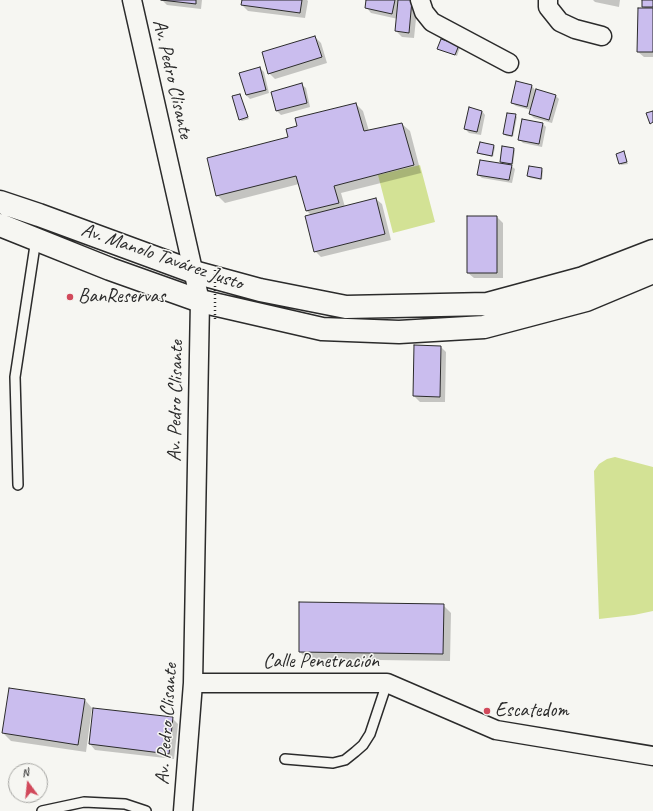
<!DOCTYPE html>
<html>
<head>
<meta charset="utf-8">
<style>
  body { margin:0 }
  #map { position:relative; width:653px; height:811px; overflow:hidden; background:#f6f6f2; font-family:Caveat,sans-serif }
  canvas { display:block }
  .north { position:absolute; left:8px; top:763px; width:40px; height:40px; box-sizing:border-box; background:#f6f6f2; border:1px solid #a5a5a2; border-radius:50%; rotate:345deg; font-size:11px; font-weight:700; line-height:16px; text-align:center; color:#2b2b2b }
  .north::after { content:''; display:block; margin:auto; width:14px; height:18px; background:#d1495b; clip-path:polygon(50% 0,100% 100%,50% 72%,0 100%) }
</style>
</head>
<body>
<div id="map">
<canvas width="653" height="811"></canvas>
<div class="north">N</div>
</div>
<script>
const ctx = document.querySelector('canvas').getContext('2d');
ctx.lineJoin = 'round';
function fill(path, color) { ctx.fillStyle = color; ctx.fill(path, 'evenodd'); }
const poly = rows => new Path2D(rows.map(r => 'M' + r).join(''));
function stroke(path, color, width, dash) { ctx.strokeStyle = color; ctx.lineWidth = width; ctx.lineCap = dash ? 'butt' : 'round'; ctx.setLineDash(dash || []); ctx.stroke(path); }
function label(font, color, halo, rows, align = 'center') {
  ctx.font = font + ' Caveat,sans-serif'; ctx.lineWidth = 3; ctx.setLineDash([]); ctx.textBaseline = 'middle'; ctx.strokeStyle = halo; ctx.fillStyle = color; for (const [text, x, y, turn = 0] of rows) {
    ctx.save(); ctx.translate(x, y); ctx.rotate((+turn || 0) * Math.PI / 180); ctx.textAlign = isNaN(turn) ? turn : align; if (halo) ctx.strokeText(text, 0, 0); ctx.fillText(text, 0, 0); ctx.restore();
  }
}
fill(poly([
  [420,165,435,222,393,233,378,175],
  [615,457,653,467,653,611,634,615,599,619,594,471,599,464,607,459]
]), '#d3e295');
fill(poly([
  [162,0,202,0,201,9,167,5],
  [243,0,307,0,308,1,305,18,248,11,242,5],
  [367,0,418,0,414,38,402,37,396,31,398,19,371,13,366,7],
  [593,0,620,0,619,7,595,2],
  [643,0,653,0,653,57,644,57,638,52,646,9,643,6],
  [315,37,321,43,327,63,275,79,269,73],
  [458,46,460,47,457,56,438,49],
  [260,68,264,72,269,93,250,99,246,95,241,73],
  [517,82,532,86,535,90,556,96,559,99,552,123,534,118,530,114,531,110,516,106,512,103],
  [302,85,306,88,310,107,281,115,277,111,272,92],
  [240,95,249,119,242,121,240,120],
  [356,104,363,111,369,131,402,124,410,131,421,173,341,193,345,207,376,199,382,204,391,240,321,257,315,251,311,215,307,211,299,184,225,203,217,195,289,138,298,126],
  [482,111,485,115,481,135,469,133,465,129],
  [515,115,517,117,513,137,506,136,504,134],
  [543,124,546,127,542,147,523,143,519,139],
  [494,146,495,147,493,157,480,154,478,152],
  [513,148,515,150,513,165,510,165,515,169,512,183,482,178,478,175,504,164,501,162],
  [624,153,628,164,621,165,617,154],
  [542,169,543,171,542,180,530,178,528,176],
  [497,217,503,223,503,278,474,278,468,273],
  [441,347,446,352,445,402,420,402,414,396],
  [443,605,451,613,450,661,307,659,300,652],
  [85,700,92,708,86,752,11,741,3,733],
  [172,718,178,724,174,759,95,750,90,744]
]), '#0003');
const building = poly([
  [161,0,196,0,196,4,161,0],
  [242,0,302,0,300,13,241,5,242,0],
  [366,0,395,0,392,14,365,8,366,0],
  [398,0,412,0,409,33,395,31,398,0],
  [642,0,653,0,653,7,642,7,642,0],
  [638,8,653,8,653,52,637,52,638,8],
  [315,36,322,57,268,74,262,52,315,36],
  [441,39,459,45,455,55,437,49,441,39],
  [260,67,266,90,246,95,239,73,260,67],
  [516,81,532,85,527,107,511,103,516,81],
  [302,83,307,103,276,111,271,92,302,83],
  [536,89,556,95,549,120,529,114,536,89],
  [240,94,248,117,239,120,232,96,240,94],
  [356,103,364,131,402,123,414,165,334,186,339,203,306,211,296,176,216,196,207,158,288,137,286,129,297,126,295,118,356,103],
  [469,107,482,111,477,132,464,129,469,107],
  [653,111,653,122,650,124,646,113,653,111],
  [507,113,516,114,512,136,503,134,507,113],
  [522,119,543,123,539,144,518,140,522,119],
  [480,142,494,145,492,156,477,153,480,142],
  [502,146,514,148,512,164,500,162,502,146],
  [624,151,627,162,619,164,616,154,624,151],
  [480,160,512,165,509,180,477,175,480,160],
  [529,166,542,168,541,179,527,176,529,166],
  [376,198,385,234,314,252,305,216,376,198],
  [467,216,497,216,497,273,467,273,467,216],
  [414,345,441,346,440,397,413,396,414,345],
  [299,602,444,604,443,654,299,652,299,602],
  [9,688,85,699,78,745,2,733,9,688],
  [93,708,173,717,169,754,89,744,93,708]
]);
fill(building, '#cabdee');
stroke(building, '#2b2b2b', 1);
const service = poly([
  [18,485,15,377,36,239],
  [285,759,333,763,345,760,355,752,363,745,370,734,387,683],
  [42,811,84,802,125,804,146,811]
]);
const minor = poly([
  [132,0,200,301,193,683,183,811],
  [420,0,424,12,432,22,509,63],
  [548,0,548,7,560,22,575,29,602,36],
  [193,683,387,683,496,730,653,756]
]);
const primary = poly([
  [0,202,39,215,194,272,260,290,346,307,487,304,583,278,653,251],
  [0,225,110,269,200,301,322,329,399,332,484,327,586,300,653,272]
]);
stroke(service, '#2b2b2b', 12);
stroke(minor, '#2b2b2b', 21);
stroke(primary, '#2b2b2b', 25);
stroke(service, '#f6f6f2', 9);
stroke(minor, '#f6f6f2', 18);
stroke(primary, '#f6f6f2', 22);
stroke(poly([
  [215,270,215,320]
]), '#2b2b2b', 2.5, [1, 3]);
for (const [x, y, r, color] of [
  [70,297,4,"#d1495b"],
  [487,711,4,"#d1495b"]
]) { const dot = new Path2D(); dot.arc(x, y, r, 0, 2 * Math.PI); ctx.fillStyle = color; ctx.fill(dot); stroke(dot, '#f6f6f2', 1.5); }
label('20px', '#2b2b2b', '#f6f6f2', [
  ["Av. Pedro Clisante",172,79,77],
  ["Av. Manolo Tavárez Justo",162,257,19],
  ["Av. Pedro Clisante",176,401,-89],
  ["Calle Penetración",321,662],
  ["Av. Pedro Clisante",167,724,-86]
]);
label('20px', '#2b2b2b', '#f6f6f2', [
  ["BanReservas",78,297],
  ["Escatedom",495,711]
], 'left');
</script>
</body>
</html>
